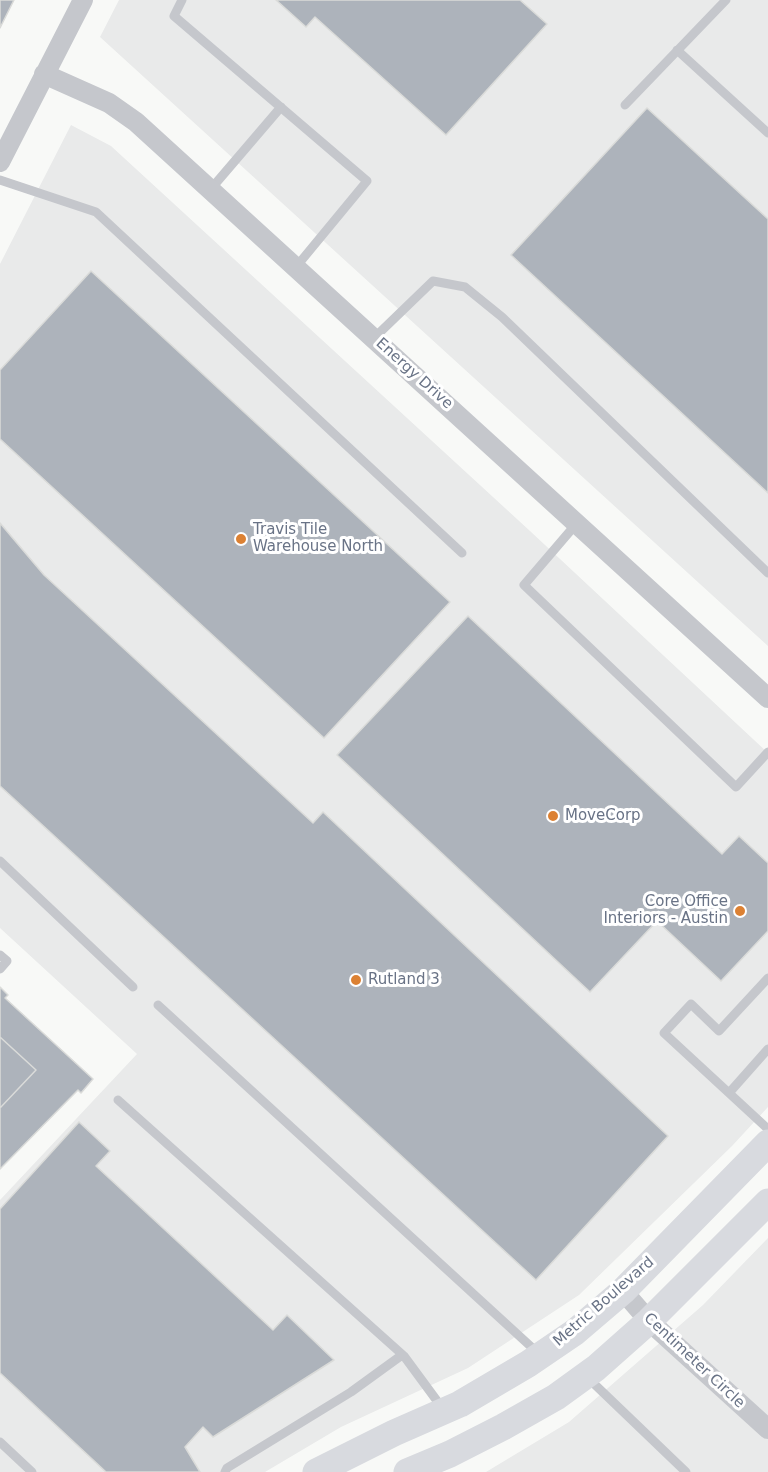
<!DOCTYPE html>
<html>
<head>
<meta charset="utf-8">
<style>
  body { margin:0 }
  canvas { display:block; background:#f8f9f7 }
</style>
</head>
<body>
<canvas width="768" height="1472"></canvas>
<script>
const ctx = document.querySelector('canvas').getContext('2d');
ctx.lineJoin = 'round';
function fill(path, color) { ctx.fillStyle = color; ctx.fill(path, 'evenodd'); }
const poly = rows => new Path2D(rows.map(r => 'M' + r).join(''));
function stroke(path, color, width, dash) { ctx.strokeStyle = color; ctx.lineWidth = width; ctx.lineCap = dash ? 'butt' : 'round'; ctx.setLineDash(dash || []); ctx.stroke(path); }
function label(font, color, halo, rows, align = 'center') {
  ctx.font = font + ' "DejaVu Sans",sans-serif'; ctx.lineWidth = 6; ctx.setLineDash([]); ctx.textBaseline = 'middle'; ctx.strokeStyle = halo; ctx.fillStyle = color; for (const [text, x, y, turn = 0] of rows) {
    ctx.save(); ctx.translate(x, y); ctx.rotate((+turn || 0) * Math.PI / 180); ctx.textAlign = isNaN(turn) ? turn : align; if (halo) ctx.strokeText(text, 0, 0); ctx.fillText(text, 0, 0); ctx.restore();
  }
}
fill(poly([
  [119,0,768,0,768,646,100,37],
  [71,125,111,146,530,531,768,753,768,1107,732,1146,579,1295,468,1368,341,1427,265,1472,0,1472,0,1200,137,1054,0,928,0,264],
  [768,1238,768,1472,486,1472,569,1422,703,1305]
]), '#e9eaea');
const building = poly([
  [0,0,14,0,0,28,0,0],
  [276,0,520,0,547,24,446,135,315,17,306,27,276,0],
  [647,108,768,219,768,493,511,255,647,108],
  [91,271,450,602,324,738,0,439,0,370,91,271],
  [0,523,44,575,313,823,323,812,668,1136,536,1280,0,786,0,523],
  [468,616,722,854,739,836,768,863,768,931,721,981,657,921,590,992,337,755,468,616],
  [0,987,8,995,5,998,93,1079,81,1093,78,1090,0,1169,0,1108,36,1070,0,1037,0,987],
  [0,1037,36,1070,0,1108,0,1037],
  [79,1122,110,1151,96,1166,273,1330,287,1315,334,1360,213,1437,203,1427,185,1447,200,1472,106,1472,0,1373,0,1209,79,1122]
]);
fill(building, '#adb3bb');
stroke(building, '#dadbd9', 1.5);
stroke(poly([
  [182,0,174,16,367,181,296,267],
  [677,50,768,133],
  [625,105,726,0],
  [0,180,96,212,462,553],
  [210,190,281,107],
  [374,338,433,281,465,287,502,317,768,573],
  [577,523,524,585,736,787,768,752],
  [0,861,133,987],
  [0,955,7,961,0,969],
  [768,978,719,1031,691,1004,664,1033,768,1129],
  [158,1005,539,1354],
  [729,1093,768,1049],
  [118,1100,404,1356,443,1409],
  [588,1378,686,1472],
  [0,1442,32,1472],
  [225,1472,227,1468,351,1392,402,1355]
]), '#c5c7cc', 9);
stroke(poly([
  [44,74,109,103,136,122,768,698],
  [0,162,83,0],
  [623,1291,649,1321,768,1429]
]), '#c5c7cc', 20);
stroke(poly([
  [316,1472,394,1433,460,1404,528,1364,575,1332,623,1291,768,1143],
  [407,1472,450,1454,503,1427,556,1397,596,1368,649,1321,768,1202]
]), '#d8dadf', 27);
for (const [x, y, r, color] of [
  [241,539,6,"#dc8133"],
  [553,816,6,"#dc8133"],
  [740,911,6,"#dc8133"],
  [356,980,6,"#dc8133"]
]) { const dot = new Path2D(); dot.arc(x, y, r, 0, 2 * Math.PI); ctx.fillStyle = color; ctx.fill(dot); stroke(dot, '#fff', 2); }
label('15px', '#697386', '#fff', [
  ["Energy Drive",414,374,42],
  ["Metric Boulevard",604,1302,-41],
  ["Centimeter Circle",694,1361,43]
]);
label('15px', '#697386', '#fff', [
  ["Travis Tile",253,530],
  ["Warehouse North",253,547],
  ["MoveCorp",565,816],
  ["Core Office",728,902,"right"],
  ["Interiors - Austin",728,919,"right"],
  ["Rutland 3",368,980]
], 'left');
</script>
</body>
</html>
